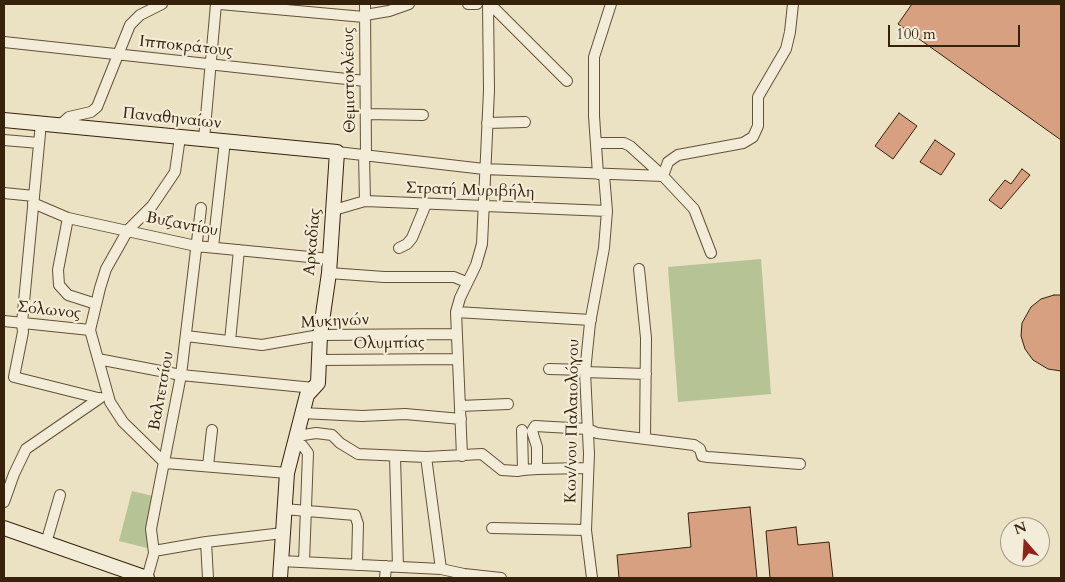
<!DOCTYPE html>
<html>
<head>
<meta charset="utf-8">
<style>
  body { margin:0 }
  #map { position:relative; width:1065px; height:582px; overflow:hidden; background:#ebe1c3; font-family:Cardo,serif }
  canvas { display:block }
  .frame { position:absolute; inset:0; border:5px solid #36210a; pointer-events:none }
  .north { position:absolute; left:1000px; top:517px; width:50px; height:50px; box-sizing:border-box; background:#f2ecd8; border:1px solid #a79b86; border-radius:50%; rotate:341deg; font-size:14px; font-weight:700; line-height:20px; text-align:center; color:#36210a }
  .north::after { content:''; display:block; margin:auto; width:18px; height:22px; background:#8f2418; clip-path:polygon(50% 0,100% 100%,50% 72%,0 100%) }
  .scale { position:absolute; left:888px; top:25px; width:132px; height:22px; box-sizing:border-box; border:2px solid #36210a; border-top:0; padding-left:6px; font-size:15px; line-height:18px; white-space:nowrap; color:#36210a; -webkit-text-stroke:4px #f2ecd8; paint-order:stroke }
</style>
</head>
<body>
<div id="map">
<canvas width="1065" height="582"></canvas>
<div class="frame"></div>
<div class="north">N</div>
<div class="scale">100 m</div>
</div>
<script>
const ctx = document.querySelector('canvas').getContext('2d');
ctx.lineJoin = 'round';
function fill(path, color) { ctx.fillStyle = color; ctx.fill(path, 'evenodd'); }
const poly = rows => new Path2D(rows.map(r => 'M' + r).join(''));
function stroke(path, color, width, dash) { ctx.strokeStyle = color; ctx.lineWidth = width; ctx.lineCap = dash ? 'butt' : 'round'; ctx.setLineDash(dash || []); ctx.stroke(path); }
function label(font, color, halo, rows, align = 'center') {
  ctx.font = font + ' Cardo,serif'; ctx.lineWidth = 4.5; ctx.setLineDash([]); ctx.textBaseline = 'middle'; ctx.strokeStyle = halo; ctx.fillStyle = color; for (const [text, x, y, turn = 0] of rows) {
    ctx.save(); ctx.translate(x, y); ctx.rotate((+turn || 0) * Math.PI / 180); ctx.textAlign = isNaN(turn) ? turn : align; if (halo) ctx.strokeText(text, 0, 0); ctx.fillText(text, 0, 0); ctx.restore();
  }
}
fill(poly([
  [761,259,771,394,678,402,668,267],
  [132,491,153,496,146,529,147,548,119,541]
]), '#b6c395');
const building = poly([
  [912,4,1061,4,1061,140,898,24,912,4],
  [899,113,917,126,893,159,875,146,899,113],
  [935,140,955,154,941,175,920,162,935,140],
  [1022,169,1030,175,1001,209,989,200,1005,180,1011,184,1022,169],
  [1054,295,1061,295,1061,371,1048,369,1033,360,1025,349,1021,336,1022,323,1031,307,1041,299,1054,295],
  [750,507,757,578,619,578,617,555,691,547,688,513,750,507],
  [796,527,798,545,829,542,833,578,770,578,766,531,796,527]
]);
fill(building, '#d7a080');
stroke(building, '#36210a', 1);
const street = poly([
  [220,4,364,17],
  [365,4,366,156],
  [468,4,477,4],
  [490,4,567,81],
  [365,15,389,11,409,4],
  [4,42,365,81],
  [366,114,423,115],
  [41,123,22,323,23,332,14,377,98,398],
  [487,123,525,122],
  [60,125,69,117,91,112,97,107,130,25,140,15,162,4],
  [180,137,175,172,152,206,128,230,106,269,100,288,90,330,110,402,123,422,165,463,287,473],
  [204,139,216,4],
  [4,140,39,143],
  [596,143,624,143,630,146,663,176,694,209,711,253],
  [337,152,484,169,663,176,668,162,678,155,743,143,753,137,758,126,758,97,786,49,790,32,793,4],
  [364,155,365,201],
  [598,174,594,116,594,57,611,4],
  [4,193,34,196],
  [33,203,68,218,196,246,330,259],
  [334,210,365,201,607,211],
  [68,218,58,270,59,285,68,295,96,304],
  [213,247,225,141],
  [399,248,407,244,412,238,426,204],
  [639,269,646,338,645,439],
  [329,273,384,277,454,277,466,282],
  [456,312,591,320],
  [4,321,90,330],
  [186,336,262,345,320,335,457,334],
  [230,341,239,250],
  [98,359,181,375,314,388],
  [319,360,458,359],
  [549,369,586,370],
  [585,372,646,374],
  [460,406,508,404],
  [302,413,362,416,405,414,461,419],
  [297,436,316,433,332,435,340,443,358,454,426,457,482,454,502,470,517,471,523,470,522,430],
  [295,443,302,445,308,453,304,562],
  [395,456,398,567],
  [462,456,456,312,460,298,476,265,482,244,489,90,488,4],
  [426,457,441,569],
  [208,466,212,430],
  [537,469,588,468],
  [523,470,537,469,537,447,532,431,535,426,588,429,597,433,694,445,700,449,702,456,708,457,800,464],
  [4,502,14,474,26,449,100,398],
  [284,509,355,515,358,524,357,565],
  [492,528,586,530],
  [206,542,208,578],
  [46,543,60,495],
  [154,551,206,542,283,533],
  [281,561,441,569,464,574,501,578],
  [147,578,154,553,151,529,156,503,181,375,201,208],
  [385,578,386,566],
  [592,578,586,530,589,454,585,372,590,323,604,248,607,211,604,175]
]);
const secondary = poly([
  [4,120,337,152,329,273,320,335,318,383,307,395,287,473,280,578],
  [4,528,147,578]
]);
stroke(street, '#635138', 12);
stroke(secondary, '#36210a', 16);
stroke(street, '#f2ecd8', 10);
stroke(secondary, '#f2ecd8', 14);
label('16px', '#36210a', '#f2ecd8', [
  ["Ιπποκράτους",186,47,6],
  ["Θεμιστοκλέους",350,80,-91],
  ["Παναθηναίων",172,119,6],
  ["Στρατή Μυριβήλη",470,191,2],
  ["Βυζαντίου",182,225,11],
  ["Αρκαδίας",313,242,-85],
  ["Σόλωνος",49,311,6],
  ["Μυκηνών",335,322,-3],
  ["Ολυμπίας",389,344,-1],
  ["Βαλτετσίου",162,391,-80],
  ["Κων/νου Παλαιολόγου",573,421,-89]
]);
</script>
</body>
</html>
